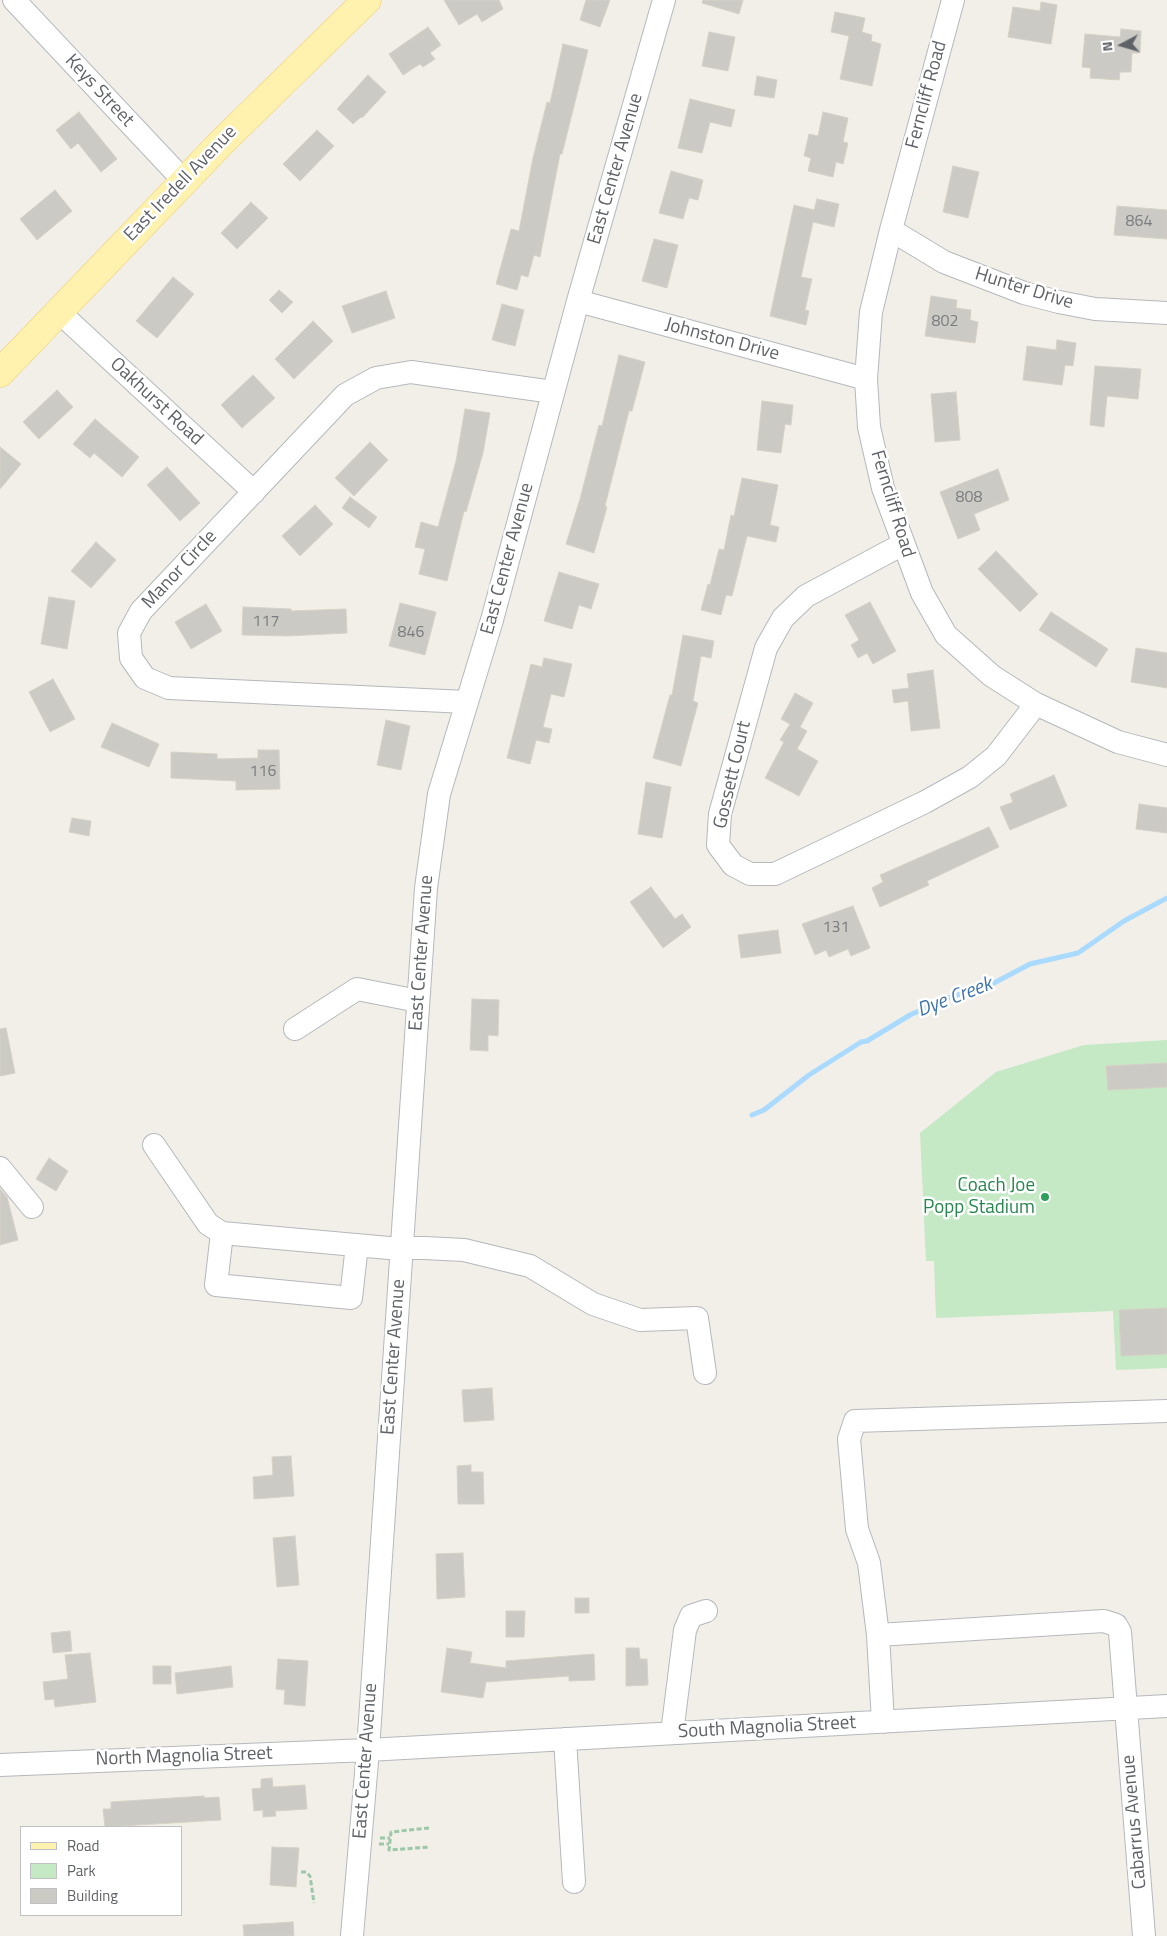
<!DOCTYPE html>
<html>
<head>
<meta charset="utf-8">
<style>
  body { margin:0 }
  #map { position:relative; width:1167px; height:1936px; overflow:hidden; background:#f1efe8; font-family:"Titillium Web",sans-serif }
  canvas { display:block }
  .legend { position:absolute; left:20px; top:1826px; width:162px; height:90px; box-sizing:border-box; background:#fff; border:1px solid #bfc1c3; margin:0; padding:6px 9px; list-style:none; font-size:15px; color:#5f6368 }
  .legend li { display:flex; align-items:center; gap:10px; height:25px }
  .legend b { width:25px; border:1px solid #bfc1c3 }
  .north { position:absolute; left:1097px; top:20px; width:50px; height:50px; -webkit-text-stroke:4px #fff; paint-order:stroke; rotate:264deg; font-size:14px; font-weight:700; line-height:20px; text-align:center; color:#5f6368 }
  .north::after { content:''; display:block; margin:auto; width:18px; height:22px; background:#5f6368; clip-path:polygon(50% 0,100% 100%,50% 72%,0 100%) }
</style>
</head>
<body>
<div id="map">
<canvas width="1167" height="1936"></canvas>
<ul class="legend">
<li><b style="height:6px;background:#fff2af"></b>Road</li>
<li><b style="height:14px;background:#c5e8c5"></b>Park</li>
<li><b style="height:14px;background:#cccac5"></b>Building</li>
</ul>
<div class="north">N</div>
</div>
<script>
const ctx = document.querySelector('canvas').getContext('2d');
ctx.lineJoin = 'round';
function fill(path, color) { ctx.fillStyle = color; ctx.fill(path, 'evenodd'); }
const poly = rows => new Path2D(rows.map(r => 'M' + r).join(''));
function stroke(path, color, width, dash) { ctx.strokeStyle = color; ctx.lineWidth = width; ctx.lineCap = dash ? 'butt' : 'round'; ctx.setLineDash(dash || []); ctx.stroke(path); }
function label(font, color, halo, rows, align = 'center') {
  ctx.font = font + ' "Titillium Web",sans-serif'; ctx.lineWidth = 5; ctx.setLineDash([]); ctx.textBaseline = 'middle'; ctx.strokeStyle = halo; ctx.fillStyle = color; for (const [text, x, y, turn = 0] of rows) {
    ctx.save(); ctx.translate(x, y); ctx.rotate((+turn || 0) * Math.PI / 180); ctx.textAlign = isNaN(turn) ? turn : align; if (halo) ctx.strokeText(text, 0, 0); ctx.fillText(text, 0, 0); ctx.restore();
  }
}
fill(poly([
  [1167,1040,1167,1368,1116,1370,1113,1311,936,1318,934,1261,926,1261,920,1133,996,1072,1084,1045]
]), '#c5e8c5');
stroke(poly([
  [752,1115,764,1110,809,1075,861,1042,867,1041,910,1015,945,999,994,983,1030,964,1078,953,1124,921,1167,898]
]), '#aadaff', 5);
const building = poly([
  [444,0,499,0,503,9,482,22,477,14,459,25,444,0],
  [586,0,610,0,600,27,580,20,586,0],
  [703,0,743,0,739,14,702,3,703,0],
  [1041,2,1057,5,1051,44,1008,37,1013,7,1040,11,1041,2],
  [835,12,865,18,862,32,872,35,871,41,881,44,872,86,840,79,849,36,831,32,835,12],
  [428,27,441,45,430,53,435,59,423,67,420,64,403,75,389,54,428,27],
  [1121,29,1141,31,1140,53,1132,53,1131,72,1120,72,1119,80,1090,78,1091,68,1082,67,1085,34,1120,37,1121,29],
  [709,32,735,37,728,71,702,66,709,32],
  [563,44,588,50,562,154,560,154,540,257,534,255,528,277,521,275,517,290,496,284,511,229,519,231,533,158,547,102,550,103,563,44],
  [368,75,386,92,362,118,361,117,353,124,337,109,368,75],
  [757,76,777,80,774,98,754,95,757,76],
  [690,99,735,110,731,127,710,122,702,153,678,148,690,99],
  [79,112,117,159,101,172,78,143,71,149,56,130,79,112],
  [823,112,848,118,843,142,848,143,843,164,836,162,833,177,808,171,811,158,804,156,809,134,818,136,823,112],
  [317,130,334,146,300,181,283,164,317,130],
  [953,166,979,172,968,218,943,212,953,166],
  [671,171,703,180,698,200,689,198,683,219,659,213,671,171],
  [55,190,72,211,37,240,20,219,55,190],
  [817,199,839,204,834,227,813,222,801,277,812,279,805,310,809,311,806,325,770,316,794,205,814,210,817,199],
  [251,202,268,218,237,249,221,233,251,202],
  [1117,206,1167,210,1167,239,1114,235,1117,206],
  [654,239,678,245,667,288,642,281,654,239],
  [173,277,194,294,157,338,136,321,173,277],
  [279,290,293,302,282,313,269,300,279,290],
  [386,291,395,318,352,333,342,306,386,291],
  [931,296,957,300,956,308,971,310,970,320,978,322,975,343,925,336,931,296],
  [502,304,524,310,515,346,492,340,502,304],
  [313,321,333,341,294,379,275,359,313,321],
  [1057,340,1076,343,1073,366,1065,365,1062,385,1023,380,1027,346,1056,350,1057,340],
  [619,355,645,362,632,411,629,411,605,506,607,507,594,553,566,544,580,499,599,425,602,426,619,355],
  [1095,366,1141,369,1138,399,1107,396,1104,427,1090,425,1095,366],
  [253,375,275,398,242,428,221,405,253,375],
  [57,390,73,407,39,439,23,422,57,390],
  [956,392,960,440,935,442,931,394,956,392],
  [762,401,793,405,791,425,785,424,781,453,757,450,762,401],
  [465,409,490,413,483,453,466,512,464,511,447,581,419,574,425,549,415,547,421,522,438,527,456,461,465,409],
  [95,419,139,457,122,477,94,453,90,458,73,444,95,419],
  [370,442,388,460,354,496,335,478,370,442],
  [0,447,21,464,0,489,0,447],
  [167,467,200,503,180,521,147,485,167,467],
  [998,469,1009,500,974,514,980,530,958,539,940,492,998,469],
  [742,478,778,485,770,525,779,527,776,542,747,536,732,596,726,595,721,615,701,610,708,584,710,585,719,549,724,550,731,515,734,516,742,478],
  [350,497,377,517,369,528,342,508,350,497],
  [315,505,333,524,300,556,282,536,315,505],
  [96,542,116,560,91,588,71,571,96,542],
  [996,551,1038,594,1020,612,978,569,996,551],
  [559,572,599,584,591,609,579,605,572,629,544,621,559,572],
  [49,597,75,601,67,649,41,644,49,597],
  [870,602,896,651,873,664,867,653,858,658,851,645,859,640,845,615,870,602],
  [400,603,436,612,425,655,389,646,400,603],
  [206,604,222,631,191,649,175,622,206,604],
  [243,607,291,609,291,611,346,609,347,633,287,636,242,635,243,607],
  [1051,612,1108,649,1096,667,1039,630,1051,612],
  [683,635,714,641,711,658,701,656,693,701,698,703,681,766,653,758,670,695,672,695,683,635],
  [1136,648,1167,653,1167,688,1131,682,1136,648],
  [544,658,572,664,564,697,551,694,543,727,552,729,549,743,536,740,530,764,507,758,531,664,542,667,544,658],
  [933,670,940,728,911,731,908,701,894,703,892,690,909,688,907,674,933,670],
  [53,679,75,719,50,732,29,692,53,679],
  [795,693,813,703,800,727,807,731,797,749,818,761,799,796,765,778,784,742,780,740,790,724,781,719,795,693],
  [386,720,410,726,401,770,377,765,386,720],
  [112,723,159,744,149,767,101,747,112,723],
  [258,750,279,750,280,789,236,790,236,781,171,778,171,752,217,754,217,759,258,758,258,750],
  [1054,775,1067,806,1010,830,1000,807,1013,802,1010,794,1054,775],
  [646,782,671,787,662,838,638,834,646,782],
  [1139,804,1167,808,1167,833,1136,829,1139,804],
  [72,818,91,821,89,836,69,832,72,818],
  [989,827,999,847,927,881,929,885,880,907,872,888,883,882,880,875,989,827],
  [651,887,675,919,682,914,691,927,663,948,630,902,651,887],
  [853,906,870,948,851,956,848,949,829,957,826,950,815,955,802,924,853,906],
  [778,930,781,953,741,958,738,935,778,930],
  [472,999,499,1000,498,1036,488,1035,488,1051,470,1050,472,999],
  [6,1028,15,1073,0,1076,0,1029,6,1028],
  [1167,1063,1167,1087,1108,1090,1106,1066,1167,1063],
  [49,1158,68,1171,56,1191,36,1179,49,1158],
  [0,1189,7,1197,18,1240,0,1245,0,1189],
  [1167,1308,1167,1354,1121,1356,1119,1310,1167,1308],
  [492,1388,494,1420,464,1422,462,1390,492,1388],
  [291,1456,294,1496,254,1499,253,1477,273,1475,272,1457,291,1456],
  [471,1465,471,1472,483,1472,484,1504,458,1504,457,1466,471,1465],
  [295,1536,299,1585,277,1587,273,1538,295,1536],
  [463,1553,465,1597,437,1599,436,1554,463,1553],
  [575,1598,589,1598,589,1613,575,1613,575,1598],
  [506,1611,525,1611,524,1637,506,1637,506,1611],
  [70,1631,72,1651,53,1653,51,1633,70,1631],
  [447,1648,472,1652,470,1663,506,1668,506,1661,594,1654,595,1680,569,1681,569,1676,486,1682,483,1698,441,1692,447,1648],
  [626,1648,639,1648,640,1659,647,1659,648,1685,626,1686,626,1648],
  [90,1653,96,1702,55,1707,54,1699,45,1700,43,1682,68,1679,65,1655,90,1653],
  [278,1659,308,1661,305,1706,284,1704,285,1690,276,1689,278,1659],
  [153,1666,171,1666,171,1684,153,1684,153,1666],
  [231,1666,233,1687,177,1694,175,1673,231,1666],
  [272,1778,273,1787,305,1785,307,1809,275,1811,276,1816,263,1817,263,1810,254,1811,252,1789,261,1788,261,1779,272,1778],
  [204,1796,204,1798,219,1797,221,1820,105,1827,103,1809,111,1809,111,1802,204,1796],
  [272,1847,299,1848,296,1887,270,1885,272,1847],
  [293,1922,294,1936,244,1936,243,1925,293,1922]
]);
fill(building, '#cccac5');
stroke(building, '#d6d1c6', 1);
const minor = poly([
  [14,0,185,182],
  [953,0,891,230,871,312,866,379,869,427,883,488,922,593,946,635,992,676,1036,704,1118,742,1167,755],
  [891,230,944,262,1024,293,1059,302,1095,309,1167,313],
  [578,301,866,379],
  [59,312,254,492],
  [903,544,806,596,783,618,766,648,720,814,718,845,733,865,750,874,775,874,925,802,970,777,996,756,1036,704],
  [466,702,169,688,145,678,131,658,129,633,141,611,345,395,376,378,411,372,553,392],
  [295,1029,357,989,418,1001],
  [154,1145,208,1224,222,1233,389,1248,424,1248,464,1250,530,1266,593,1304,640,1320,697,1318,705,1373],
  [0,1168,32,1207],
  [222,1233,216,1285,351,1298,357,1245],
  [878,1635,869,1563,857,1529,849,1439,855,1421,1167,1411],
  [883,1722,878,1635,1104,1621,1116,1625,1120,1632,1144,1936],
  [672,1733,685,1630,691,1616,706,1611],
  [565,1739,574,1882],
  [0,1765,368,1750,1167,1706],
  [352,1936,368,1750,426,888,439,794,492,620,578,301,664,0]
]);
const major = poly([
  [0,373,222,142,367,0]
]);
stroke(minor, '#b5b8bc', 24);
stroke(major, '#f2c960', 29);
stroke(poly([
  [429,1828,391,1832,389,1850,430,1847],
  [380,1838,390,1838],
  [379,1844,389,1844],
  [301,1872,306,1872,310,1876,314,1903]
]), '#9cc7a9', 3, [5, 2.5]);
stroke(minor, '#fff', 22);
stroke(major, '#fff2af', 28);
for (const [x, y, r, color] of [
  [1045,1197,5,"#2e9e5b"]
]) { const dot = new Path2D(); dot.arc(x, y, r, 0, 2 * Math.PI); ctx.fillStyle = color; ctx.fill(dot); stroke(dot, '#fff', 2); }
label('16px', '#7a7d7f', null, [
  ["864",1139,222],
  ["802",945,322],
  ["808",969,498],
  ["117",266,622],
  ["846",411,633],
  ["116",263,772],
  ["131",836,928]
]);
label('19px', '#5f6368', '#fff', [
  ["Keys Street",99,91,47],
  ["Ferncliff Road",927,95,-75],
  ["East Center Avenue",616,169,-74],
  ["East Iredell Avenue",181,184,-46],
  ["Hunter Drive",1024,289,17],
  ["Johnston Drive",722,340,15],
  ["Oakhurst Road",156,402,43],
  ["Ferncliff Road",892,504,73],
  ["East Center Avenue",508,559,-75],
  ["Manor Circle",180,570,-47],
  ["Gossett Court",733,775,-77],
  ["East Center Avenue",422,953,-86],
  ["East Center Avenue",394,1357,-86],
  ["South Magnolia Street",767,1728,-3],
  ["North Magnolia Street",184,1757,-2],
  ["East Center Avenue",366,1761,-86],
  ["Cabarrus Avenue",1135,1822,-95]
]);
label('19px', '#27864d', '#fff', [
  ["Coach Joe",1035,1186],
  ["Popp Stadium",1035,1208]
], 'right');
label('italic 20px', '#4174aa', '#fff', [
  ["Dye Creek",955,998,-21]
]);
</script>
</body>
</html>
